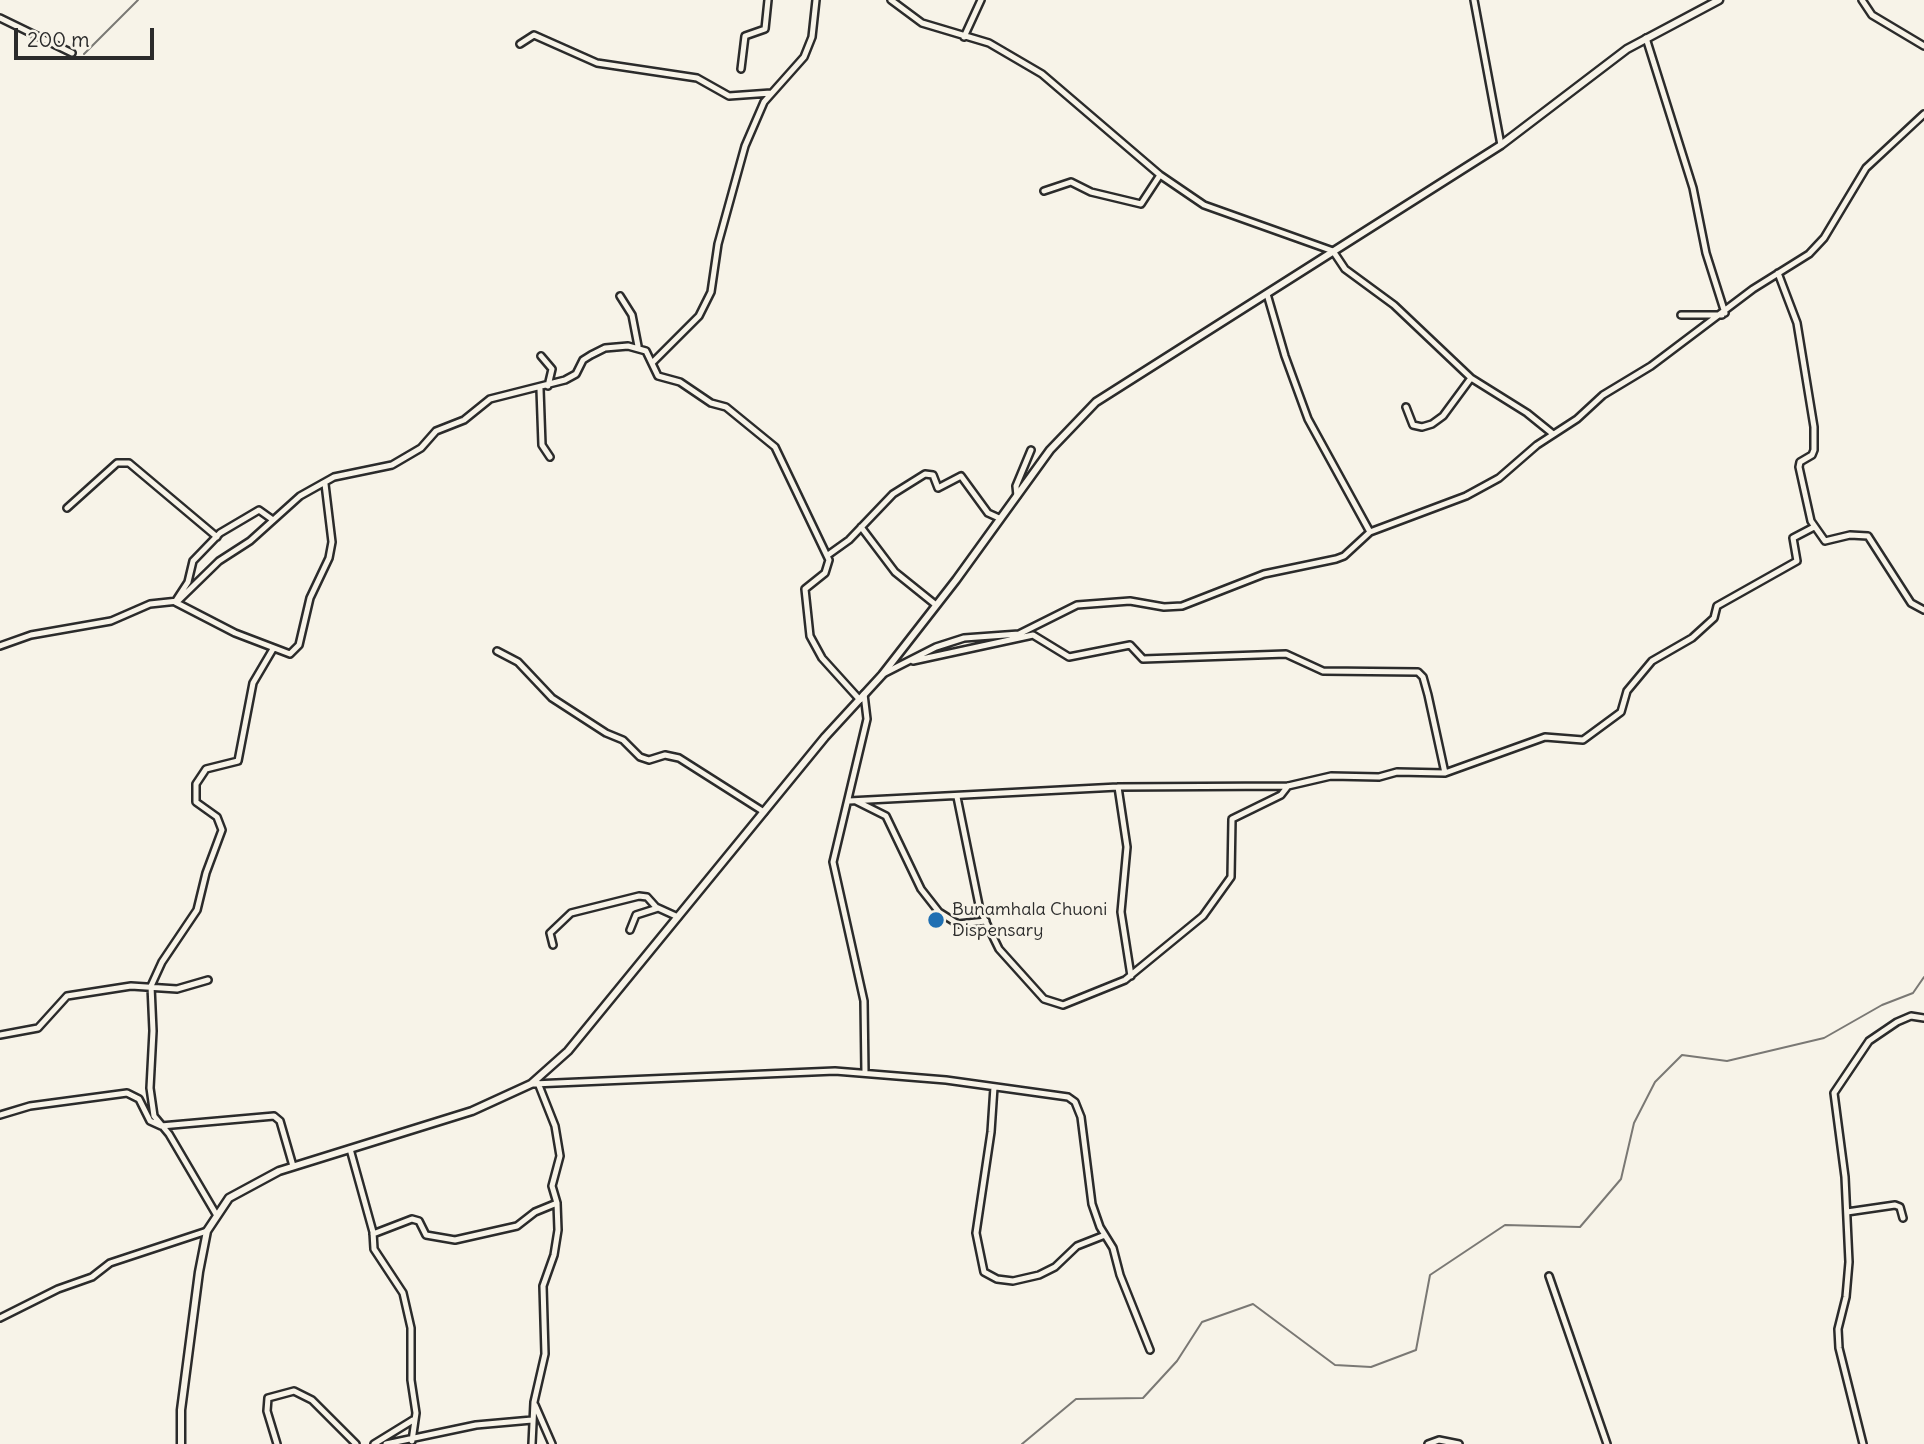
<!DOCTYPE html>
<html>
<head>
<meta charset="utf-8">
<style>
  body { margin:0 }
  #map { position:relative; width:1924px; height:1444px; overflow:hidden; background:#f7f3e8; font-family:Delius,sans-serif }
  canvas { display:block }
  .scale { position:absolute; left:14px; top:28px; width:140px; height:32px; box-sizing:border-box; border:4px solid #2b2b2b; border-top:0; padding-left:9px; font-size:21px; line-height:24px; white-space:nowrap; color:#2b2b2b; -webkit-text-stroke:5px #f7f3e8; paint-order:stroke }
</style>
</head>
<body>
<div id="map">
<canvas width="1924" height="1444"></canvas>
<div class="scale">200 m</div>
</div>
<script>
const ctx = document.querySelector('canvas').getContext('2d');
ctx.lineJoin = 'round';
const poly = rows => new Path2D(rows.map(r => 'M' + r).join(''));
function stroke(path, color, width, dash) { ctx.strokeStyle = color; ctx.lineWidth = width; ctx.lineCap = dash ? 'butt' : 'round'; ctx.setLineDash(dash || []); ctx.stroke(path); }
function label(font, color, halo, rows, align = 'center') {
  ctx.font = font + ' Delius,sans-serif'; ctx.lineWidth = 5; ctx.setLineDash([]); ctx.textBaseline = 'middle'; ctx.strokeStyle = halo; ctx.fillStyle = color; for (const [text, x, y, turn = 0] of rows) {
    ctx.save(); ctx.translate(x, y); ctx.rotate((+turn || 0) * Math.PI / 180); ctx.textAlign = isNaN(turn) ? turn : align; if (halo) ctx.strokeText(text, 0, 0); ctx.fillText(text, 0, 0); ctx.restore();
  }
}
stroke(poly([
  [84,54,138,0],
  [1022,1444,1076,1399,1143,1398,1177,1361,1202,1322,1253,1304,1335,1365,1371,1367,1416,1350,1430,1275,1505,1225,1580,1227,1621,1179,1634,1123,1655,1082,1682,1055,1727,1061,1824,1038,1882,1005,1913,993,1924,977]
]), '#7a7874', 2);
const minor = poly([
  [891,0,922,23,989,43,1042,74,1160,175,1204,205,1333,251,1345,269,1394,305,1471,378,1527,413,1553,434],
  [1474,0,1501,145],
  [1862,0,1872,15,1924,46],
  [0,18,72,53],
  [964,37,981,0],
  [1646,38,1693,188,1706,253,1725,313],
  [520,44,534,35,597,63,697,78,729,96,771,93],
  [741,69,745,36,765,29,768,0],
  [1044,191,1071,182,1091,192,1141,204,1160,175],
  [1778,273,1797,323,1814,427,1814,450,1812,455,1800,462,1799,467,1811,521,1825,541,1850,535,1868,536,1911,603,1924,610],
  [1267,294,1285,356,1308,419,1370,532],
  [620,296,632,315,638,346],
  [1681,315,1722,315],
  [541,356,552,369,548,386],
  [652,363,699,316,711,292,718,244,745,146,764,102,804,57,812,37,816,0],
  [540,389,542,445,550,457],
  [1406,407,1413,425,1422,427,1432,424,1443,416,1471,378],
  [1017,496,1016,486,1031,450],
  [67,508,117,463,129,463,217,537],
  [273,520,259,510,220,533,193,561,188,582,175,602,235,633,290,654,299,645,310,598,329,558,332,542,325,484],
  [861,527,895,572,936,605],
  [828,555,849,540,893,494,925,474,933,475,938,488,961,476,988,513,999,518],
  [0,646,31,635,111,621,150,604,178,601,219,561,250,541,300,496,334,477,392,465,421,448,436,431,464,420,490,399,565,380,576,374,583,360,591,355,605,348,628,346,646,351,658,376,680,382,711,403,726,407,775,447,829,560,825,573,805,589,810,636,822,658,860,700],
  [497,651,518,662,552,698,606,733,623,740,640,757,649,760,665,755,679,758,764,812],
  [913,661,1033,635,1069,657,1130,645,1143,659,1286,654,1323,671,1418,672,1423,677,1428,695,1445,773],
  [883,674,936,647,964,638,1019,634,1077,605,1130,601,1164,607,1182,606,1264,574,1336,559,1344,556,1370,532,1466,496,1499,478,1537,445,1577,419,1603,395,1651,366,1753,289,1809,254,1824,238,1866,168,1924,114],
  [864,694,867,719,833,862,864,1001,865,1073],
  [1118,787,1127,847,1121,912,1131,976],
  [957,797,980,910,999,949,1044,999,1063,1005,1125,980,1203,916,1231,877,1232,819,1281,795,1288,786],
  [849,801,1118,787,1288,786,1331,776,1379,777,1397,772,1445,773,1545,737,1583,740,1621,712,1627,691,1652,661,1692,638,1714,618,1717,606,1797,561,1793,538,1814,527],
  [856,801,886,816,921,889,939,912,958,924,986,921],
  [630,930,636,915,658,908],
  [553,945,550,933,571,913,639,896,647,897,656,907,678,917],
  [0,1035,38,1028,67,996,131,986,177,989,208,980],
  [533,1084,835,1071,946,1080,1068,1097,1075,1102,1081,1117,1092,1204,1100,1227,1113,1248,1120,1275,1150,1350],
  [994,1087,991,1132,976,1233,984,1272,997,1279,1013,1281,1039,1275,1055,1267,1077,1246,1105,1235],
  [0,1115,30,1106,127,1093,139,1099,150,1121,161,1126,274,1116,280,1121,293,1166],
  [350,1149,373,1232,374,1249,403,1293,411,1328,411,1380,416,1413,412,1441],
  [1847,1212,1895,1205,1900,1207,1903,1218],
  [216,1214,169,1134,154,1116,150,1088,153,1031,151,986,162,962,197,910,206,873,222,830,217,817,196,802,196,784,206,769,238,761,253,683,273,649],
  [373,1234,412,1219,419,1221,426,1235,455,1240,517,1226,535,1212,557,1203],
  [1549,1276,1607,1444],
  [0,1318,58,1289,92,1277,110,1263,207,1231],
  [535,1405,552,1444],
  [277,1444,267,1411,268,1398,294,1391,312,1400,356,1444],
  [374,1444,413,1420],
  [386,1444,476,1425,532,1420],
  [532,1444,534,1402,545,1354,543,1286,554,1255,558,1230,557,1203,552,1186,560,1156,555,1126,538,1083],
  [1428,1444,1439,1440,1459,1444],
  [1863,1444,1839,1348,1838,1329,1846,1297,1849,1262,1845,1177,1834,1093,1869,1041,1897,1022,1911,1016,1924,1018]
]);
const tertiary = poly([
  [181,1444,181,1410,199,1272,207,1231,229,1198,279,1171,472,1111,531,1084,568,1051,825,737,882,675,956,580,1050,450,1096,402,1501,145,1627,49,1719,0]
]);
stroke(minor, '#2b2b2b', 10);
stroke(tertiary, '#2b2b2b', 11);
stroke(minor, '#f7f3e8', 5);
stroke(tertiary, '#f7f3e8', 6);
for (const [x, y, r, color] of [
  [936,920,9,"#1f6fb2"]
]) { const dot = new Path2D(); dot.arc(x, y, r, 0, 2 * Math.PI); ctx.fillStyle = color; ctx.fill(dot); stroke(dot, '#f7f3e8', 2.5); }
label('18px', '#2b2b2b', '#f7f3e8', [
  ["Bunamhala Chuoni",952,910],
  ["Dispensary",952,931]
], 'left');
</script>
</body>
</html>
